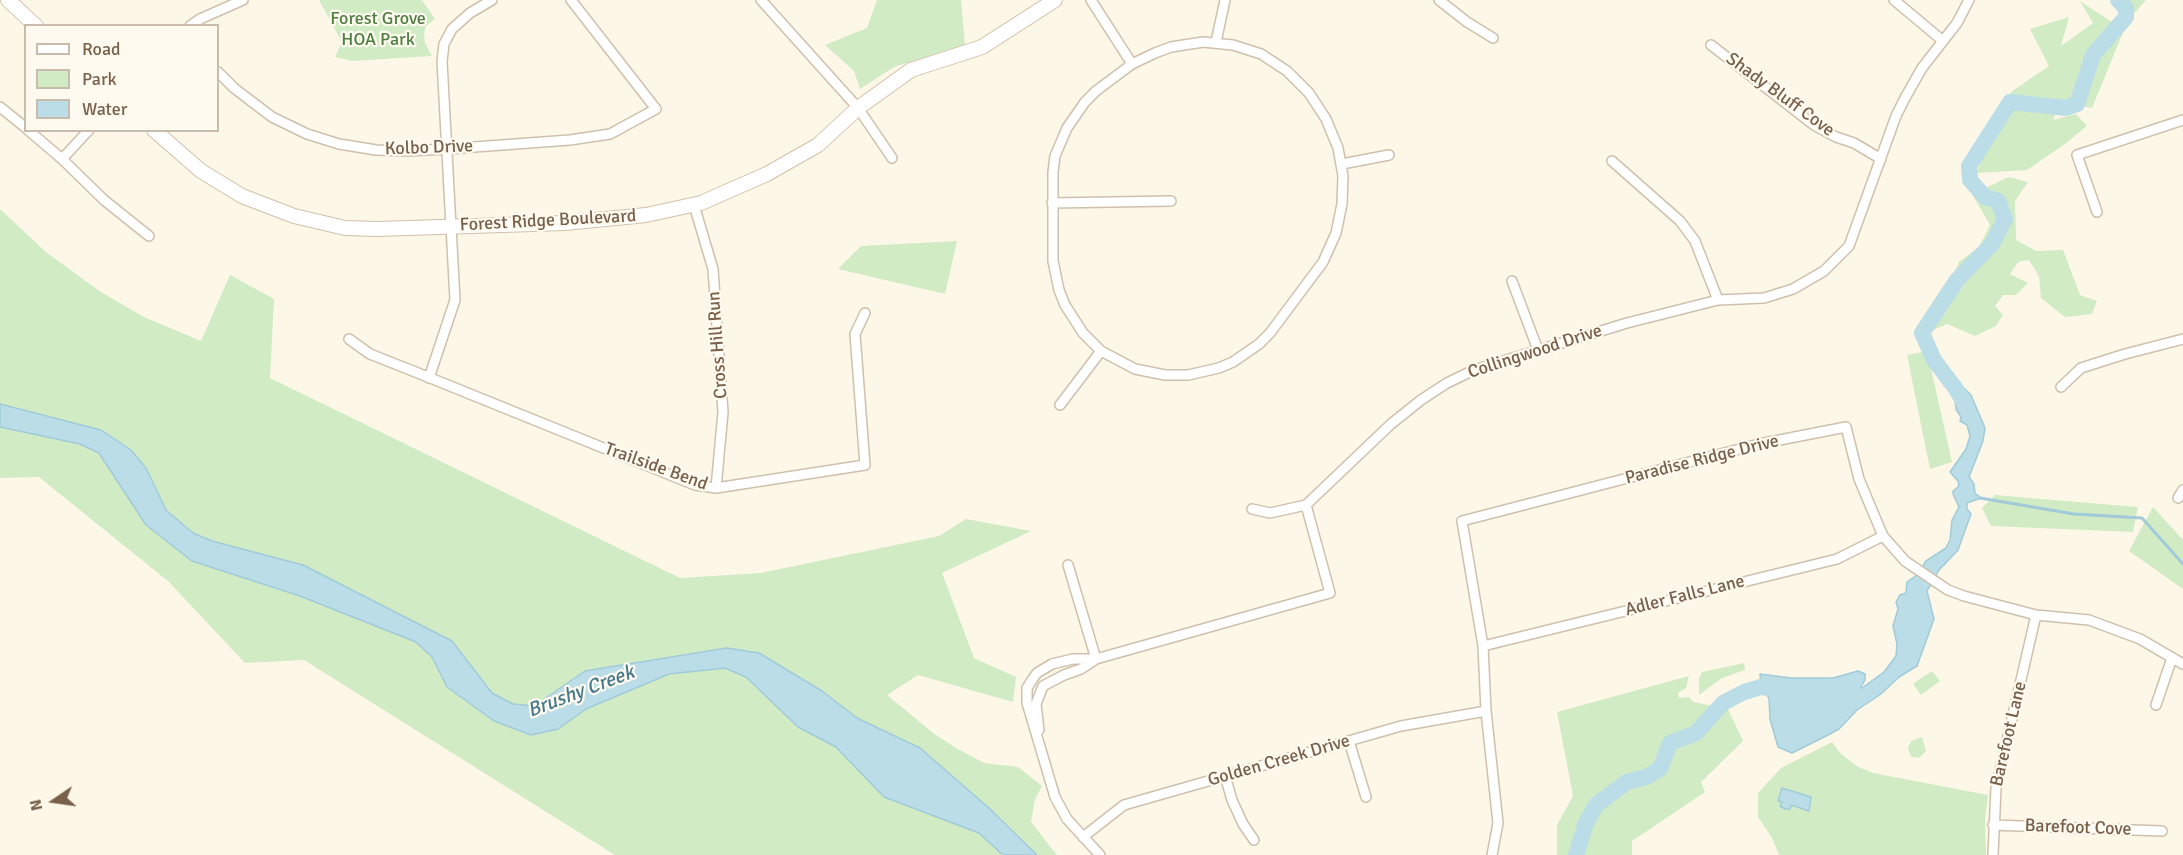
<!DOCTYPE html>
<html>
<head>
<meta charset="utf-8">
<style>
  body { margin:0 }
  #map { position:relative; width:2183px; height:855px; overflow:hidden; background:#fdf7e8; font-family:Signika,sans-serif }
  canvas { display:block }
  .legend { position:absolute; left:24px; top:24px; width:195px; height:108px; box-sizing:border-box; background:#fffaef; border:2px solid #c9bcad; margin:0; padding:8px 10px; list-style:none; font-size:18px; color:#78604b }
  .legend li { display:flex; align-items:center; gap:12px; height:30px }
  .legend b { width:30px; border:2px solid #c9bcad }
  .north { position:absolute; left:24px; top:771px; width:60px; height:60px; -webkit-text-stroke:4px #fffaef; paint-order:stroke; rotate:257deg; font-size:16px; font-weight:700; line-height:24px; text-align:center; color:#78604b }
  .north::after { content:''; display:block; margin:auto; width:21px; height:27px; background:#78604b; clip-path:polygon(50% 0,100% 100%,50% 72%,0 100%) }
</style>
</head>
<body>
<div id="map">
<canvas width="2183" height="855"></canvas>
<ul class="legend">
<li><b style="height:8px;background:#fff"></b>Road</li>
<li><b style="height:16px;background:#d1ebc5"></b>Park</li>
<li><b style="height:16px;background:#bbdde7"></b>Water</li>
</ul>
<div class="north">N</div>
</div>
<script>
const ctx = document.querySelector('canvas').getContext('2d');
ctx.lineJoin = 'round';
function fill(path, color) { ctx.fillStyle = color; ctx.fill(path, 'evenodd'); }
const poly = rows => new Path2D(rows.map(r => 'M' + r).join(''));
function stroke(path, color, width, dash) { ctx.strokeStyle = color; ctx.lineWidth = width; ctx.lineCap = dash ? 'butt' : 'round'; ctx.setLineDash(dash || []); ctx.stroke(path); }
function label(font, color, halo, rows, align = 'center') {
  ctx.font = font + ' Signika,sans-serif'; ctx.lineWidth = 4.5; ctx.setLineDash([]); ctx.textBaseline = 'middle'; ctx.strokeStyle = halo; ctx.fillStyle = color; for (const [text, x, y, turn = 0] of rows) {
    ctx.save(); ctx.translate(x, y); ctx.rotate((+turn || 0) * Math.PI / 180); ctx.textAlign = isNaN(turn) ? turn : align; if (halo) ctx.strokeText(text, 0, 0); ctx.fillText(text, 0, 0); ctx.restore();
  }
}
fill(poly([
  [319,0,422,0,435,19,426,26,424,34,425,43,432,56,352,61,335,57,342,42],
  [877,0,961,0,965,45,894,67,860,89,854,71,825,45,867,28],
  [2115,0,2146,0,2131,17],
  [2080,1,2124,30,2092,108,2061,102,2053,120,2076,114,2087,126,2065,144,2027,170,1976,173,2011,92,2049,66,2030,29,2069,17,2061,46,2093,23],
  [2009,177,2028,182,2015,201,2016,240,2036,251,2063,250,2080,295,2097,301,2092,314,2065,317,2041,298,2039,276,2029,260,2018,262,2010,274,2028,283,2016,295,2003,295,1995,306,2003,315,1996,326,1975,336,1947,324,1927,333,1959,262,1979,247,1990,225,1972,194],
  [0,209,47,253,101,292,144,317,201,341,230,275,274,299,270,378,680,578,761,573,939,536,966,519,1031,531,942,573,974,658,1016,677,1013,702,918,675,887,695,933,733,956,748,984,763,1018,767,1042,786,1035,799,1031,822,1057,855,615,855,304,660,245,663,169,582,39,477,0,478],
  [957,241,945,294,838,269,861,246],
  [1927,351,1952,462,1930,469,1907,355],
  [1995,495,2138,507,2133,532,1991,526,1982,508],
  [2153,507,2183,540,2183,589,2129,551],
  [1744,663,1745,670,1722,678,1699,695,1699,678,1702,672],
  [1932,671,1940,681,1921,695,1913,684],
  [1689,676,1686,688,1678,693,1679,698,1689,697,1693,702,1728,709,1743,741,1701,782,1705,792,1632,841,1632,855,1557,855,1557,825,1573,796,1557,712],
  [1922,737,1926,751,1919,758,1911,757,1908,749,1911,741],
  [1832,742,1841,754,1858,767,1873,773,1988,795,1985,819,1986,855,1779,855,1772,838,1758,817,1758,793,1781,768]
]), '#d1ebc5');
const water = poly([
  [1959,387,1965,389,1971,395,1985,428,1983,441,1969,477,1974,484,1975,493,1981,498,1967,503,1967,509,1971,514,1958,550,1939,570,1927,591,1934,619,1917,666,1899,677,1881,694,1857,710,1839,729,1830,734,1792,753,1778,747,1770,719,1769,698,1761,687,1760,674,1791,678,1833,678,1858,671,1865,674,1865,680,1861,687,1862,688,1884,672,1896,656,1897,644,1893,626,1898,609,1896,602,1900,595,1906,593,1907,582,1917,575,1926,561,1946,548,1950,540,1952,520,1959,507,1953,494,1953,491,1959,486,1958,481,1950,472,1966,449,1970,436,1967,425,1960,421,1961,417,1956,409,1954,391,1959,387],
  [0,404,101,430,131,450,146,468,166,510,193,533,212,541,303,565,452,641,492,693,513,704,534,706,585,671,727,648,759,653,822,691,857,718,920,748,990,809,1037,855,1003,855,979,833,884,797,836,747,798,727,746,677,725,668,669,674,586,709,558,729,531,735,494,721,447,687,432,657,416,642,300,596,192,561,146,525,99,453,80,444,0,427,0,404],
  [1782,788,1811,797,1809,811,1791,805,1790,809,1785,809,1780,806,1782,802,1778,801,1782,788]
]);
fill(water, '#bbdde7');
stroke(water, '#a1cbd9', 1.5);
stroke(poly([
  [1980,498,2074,514,2142,518,2183,564]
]), '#a1cbd9', 3);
stroke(poly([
  [1967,408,1956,389,1934,360,1922,333,1957,280,1992,244,2005,219,1998,201,1985,197,1970,180,1969,166,2010,102,2066,108,2077,104,2093,55,2126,17,2126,8,2118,0],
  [1576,855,1586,823,1596,805,1627,782,1646,777,1660,769,1670,743,1696,733,1723,703,1744,692,1761,687,1782,690]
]), '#bbdde7', 16);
const street = poly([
  [761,0,858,108,892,158],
  [1091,0,1132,64],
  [1439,0,1467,22,1493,38],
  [1894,0,1943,41],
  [190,26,200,19,243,0],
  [1203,42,1233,45,1261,54,1287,71,1309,93,1326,119,1338,148,1343,176,1342,204,1336,233,1323,262,1270,333,1259,344,1233,362,1219,368,1188,375,1165,375,1135,369,1101,351,1083,333,1065,305,1059,290,1053,261,1053,172,1055,156,1067,128,1085,102,1096,91,1132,64,1155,53,1171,47,1203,42],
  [1216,42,1225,0],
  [1711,45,1814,125,1836,137,1854,143,1881,159],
  [218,72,234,88,272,117,307,134,339,144,376,150,407,151,447,149,570,140,610,134,656,109,571,0],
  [0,107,26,128],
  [28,130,62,159,104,200,149,236],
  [62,159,89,130],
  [1612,161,1680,221,1695,241,1718,300],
  [1342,164,1389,155],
  [1052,203,1171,201],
  [694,205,713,269,723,412,716,488],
  [2097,212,2077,155,2183,120],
  [1512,281,1538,350],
  [349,339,370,354,418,373,695,485,716,488,865,465,855,334,865,313],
  [429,378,455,300,442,61,444,44,452,29,470,13,492,0],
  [2061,387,2081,368,2125,354,2183,339],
  [1060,405,1101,351],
  [2178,498,2183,490],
  [1306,505,1391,424,1421,400,1447,383,1474,370,1627,323,1718,300,1764,298,1793,289,1824,271,1849,246,1896,116,1905,98,1922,68,1957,23,1969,0],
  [1252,509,1270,513,1306,505],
  [1068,565,1096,659],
  [1483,646,1837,559,1883,536],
  [2156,705,2172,658],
  [1039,730,1036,704,1043,686,1064,675,1081,669,1096,659],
  [1349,741,1366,797],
  [1225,776,1232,800,1243,824,1254,840],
  [1993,825,2162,831],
  [1083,837,1124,805,1401,726,1486,711],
  [1100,855,1067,819,1055,797,1027,703,1027,688,1032,680,1037,673,1052,664,1073,659,1096,659,1330,593,1306,505],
  [1492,855,1498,823,1486,711,1483,646,1462,521,1759,444,1846,427,1859,479,1883,536,1905,561,1948,590,1964,596,2036,615,2089,620,2140,639,2183,664],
  [1993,855,1996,788,2036,615]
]);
const secondary = poly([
  [8,0,36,26],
  [154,130,201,171,242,196,294,216,345,228,377,229,565,223,646,215,701,203,767,174,818,145,858,108,911,70,982,47,1055,0]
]);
stroke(street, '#cfc0ad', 12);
stroke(secondary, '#d2c1aa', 16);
stroke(street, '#fff', 9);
stroke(secondary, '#fff', 14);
label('18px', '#4e7e42', '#fffaef', [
  ["Forest Grove",378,19],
  ["HOA Park",378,40]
]);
label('18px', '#78604b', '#fffaef', [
  ["Shady Bluff Cove",1780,95,36],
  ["Kolbo Drive",429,148,-2],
  ["Forest Ridge Boulevard",548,221,-3],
  ["Cross Hill Run",718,345,-94],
  ["Collingwood Drive",1535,352,-18],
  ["Paradise Ridge Drive",1702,460,-14],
  ["Trailside Bend",656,467,20],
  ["Adler Falls Lane",1685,596,-14],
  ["Barefoot Lane",2009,734,-77],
  ["Golden Creek Drive",1279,761,-16],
  ["Barefoot Cove",2078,828,2]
]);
label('italic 20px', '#44798b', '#fffaef', [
  ["Brushy Creek",581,692,-21]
]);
</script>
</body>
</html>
